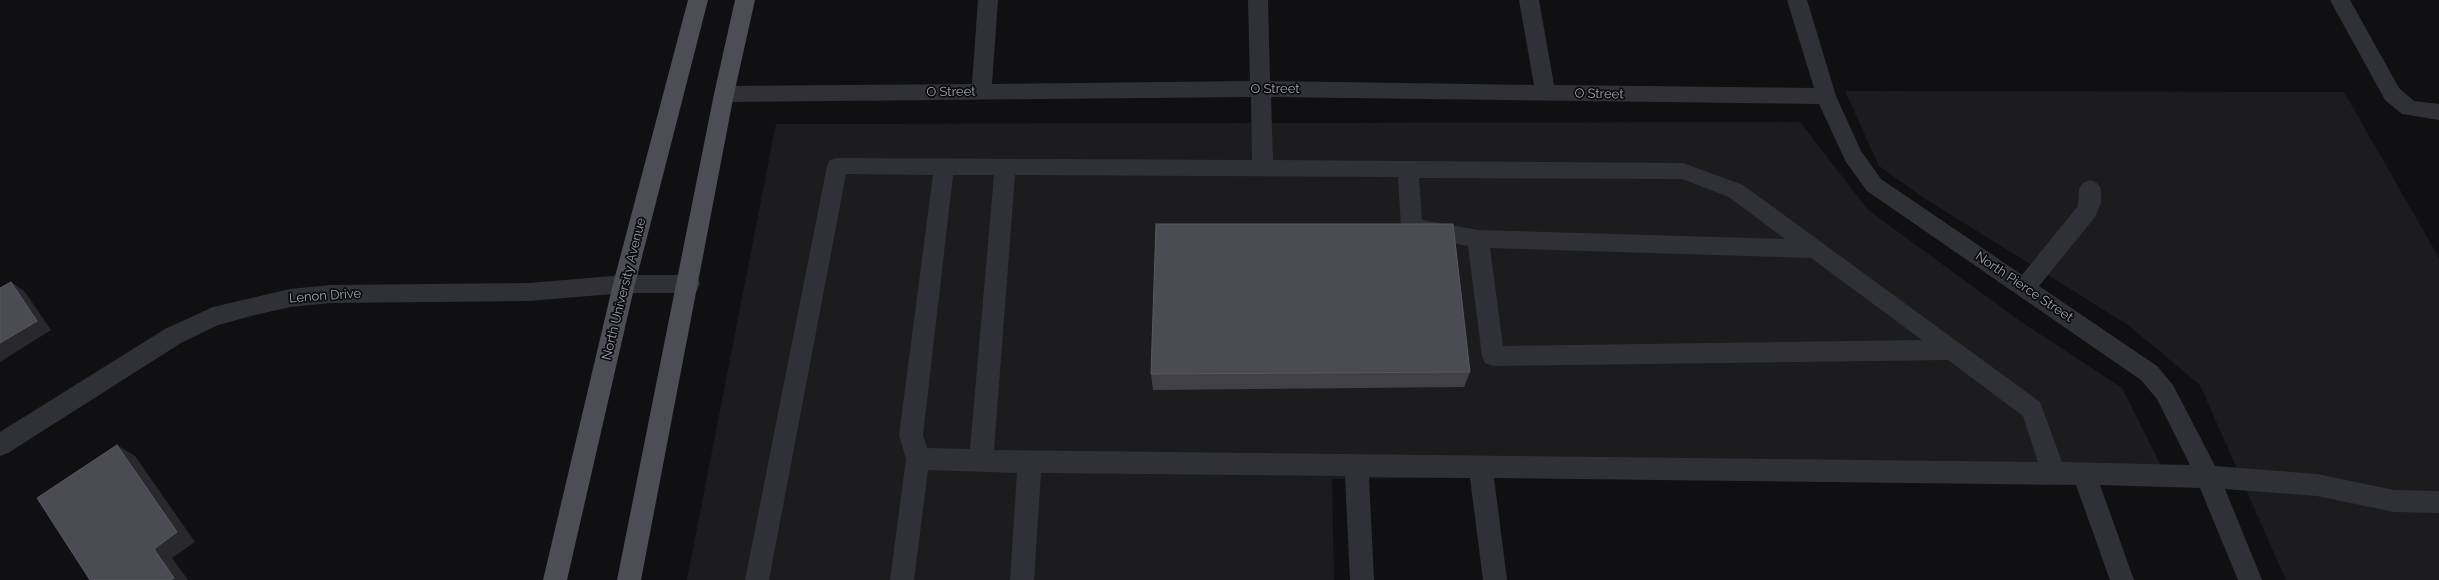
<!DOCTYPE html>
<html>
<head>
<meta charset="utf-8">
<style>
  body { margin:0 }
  canvas { display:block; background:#100f11 }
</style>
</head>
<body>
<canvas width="2439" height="580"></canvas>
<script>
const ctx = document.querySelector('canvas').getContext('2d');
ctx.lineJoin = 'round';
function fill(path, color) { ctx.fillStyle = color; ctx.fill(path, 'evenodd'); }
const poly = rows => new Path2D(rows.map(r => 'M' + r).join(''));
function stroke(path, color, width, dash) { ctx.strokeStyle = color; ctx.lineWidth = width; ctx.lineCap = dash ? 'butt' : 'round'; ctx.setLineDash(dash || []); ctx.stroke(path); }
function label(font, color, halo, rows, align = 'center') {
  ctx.font = font + ' Raleway,sans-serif'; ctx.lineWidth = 3.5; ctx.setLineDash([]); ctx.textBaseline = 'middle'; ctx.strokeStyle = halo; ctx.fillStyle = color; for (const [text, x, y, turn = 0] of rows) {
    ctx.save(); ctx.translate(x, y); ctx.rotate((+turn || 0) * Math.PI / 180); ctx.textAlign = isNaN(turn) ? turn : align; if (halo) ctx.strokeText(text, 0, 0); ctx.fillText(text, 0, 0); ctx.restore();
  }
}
fill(poly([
  [1845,91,2344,92,2439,258,2439,580,2286,580,2200,385,2128,325,1924,198,1879,166],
  [1800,122,1868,210,2020,321,2122,388,2163,470,1332,479,1334,580,687,580,776,124]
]), '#1c1c1e');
fill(poly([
  [978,0,998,0,992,84,1250,81,1248,0,1268,0,1270,81,1534,85,1519,0,1539,0,1554,85,1814,88,1787,0,1807,0,1836,96,1861,151,1881,179,2022,275,2078,206,2079,189,2083,183,2090,180,2097,183,2101,189,2101,203,2095,217,2039,286,2157,366,2173,385,2215,466,2317,474,2394,490,2439,491,2439,513,2394,512,2317,496,2225,489,2262,580,2238,580,2200,488,2100,485,2134,580,2110,580,2076,485,1494,478,1507,580,1483,580,1470,478,1369,477,1374,580,1350,580,1345,476,1041,473,1034,580,1010,580,1017,473,928,470,914,580,890,580,906,459,899,435,933,175,846,174,769,580,745,580,827,166,830,160,837,158,1252,160,1251,97,724,102,717,100,714,94,717,88,724,86,972,84,978,0],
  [1271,97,1819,104,1846,162,1867,191,2141,380,2157,399,2190,465,2062,462,2040,402,1743,185,1683,163,1273,160,1271,97],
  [953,175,994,175,970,449,927,448,923,435,953,175],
  [1015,175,1398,177,1401,227,1404,233,1468,246,1482,356,1485,363,1493,366,1948,360,2023,416,2038,462,994,450,1015,175],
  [1419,178,1682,179,1729,197,1785,239,1478,230,1422,220,1419,178],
  [1490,248,1811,258,1922,340,1503,346,1490,248],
  [2330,0,2350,0,2399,88,2414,101,2439,104,2439,120,2402,114,2385,100,2330,0],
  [624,275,689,275,697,277,700,284,697,291,689,293,624,293,529,301,331,303,290,307,255,315,218,325,181,343,8,453,0,456,0,432,165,329,213,307,290,289,331,285,529,283,624,275]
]), '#303136');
fill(poly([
  [688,0,708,0,635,284,567,580,543,580,613,284,688,0],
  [735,0,755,0,734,94,641,580,617,580,714,94,735,0]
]), '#4c4d55');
fill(poly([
  [1470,372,1464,387,1153,390,1151,374]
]), '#414047');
fill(poly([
  [11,282,25,292,51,330,0,362,0,343],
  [117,445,135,456,195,542,172,558,188,580,170,580,154,549]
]), '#29282d');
const building = poly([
  [1156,224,1453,224,1470,372,1151,374,1156,224],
  [11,282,37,321,0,343,0,288,11,282],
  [117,445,177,532,154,549,174,578,170,580,90,580,37,498,117,445]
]);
fill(building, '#4b4b53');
stroke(building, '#595962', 1);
label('13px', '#a0a3b3', '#0b0b0c', [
  ["O Street",1275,89],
  ["O Street",951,92,-1],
  ["O Street",1599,94,1],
  ["North Pierce Street",2024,287,34],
  ["North University Avenue",624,289,-76],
  ["Lenon Drive",325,296,-4]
]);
</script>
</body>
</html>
